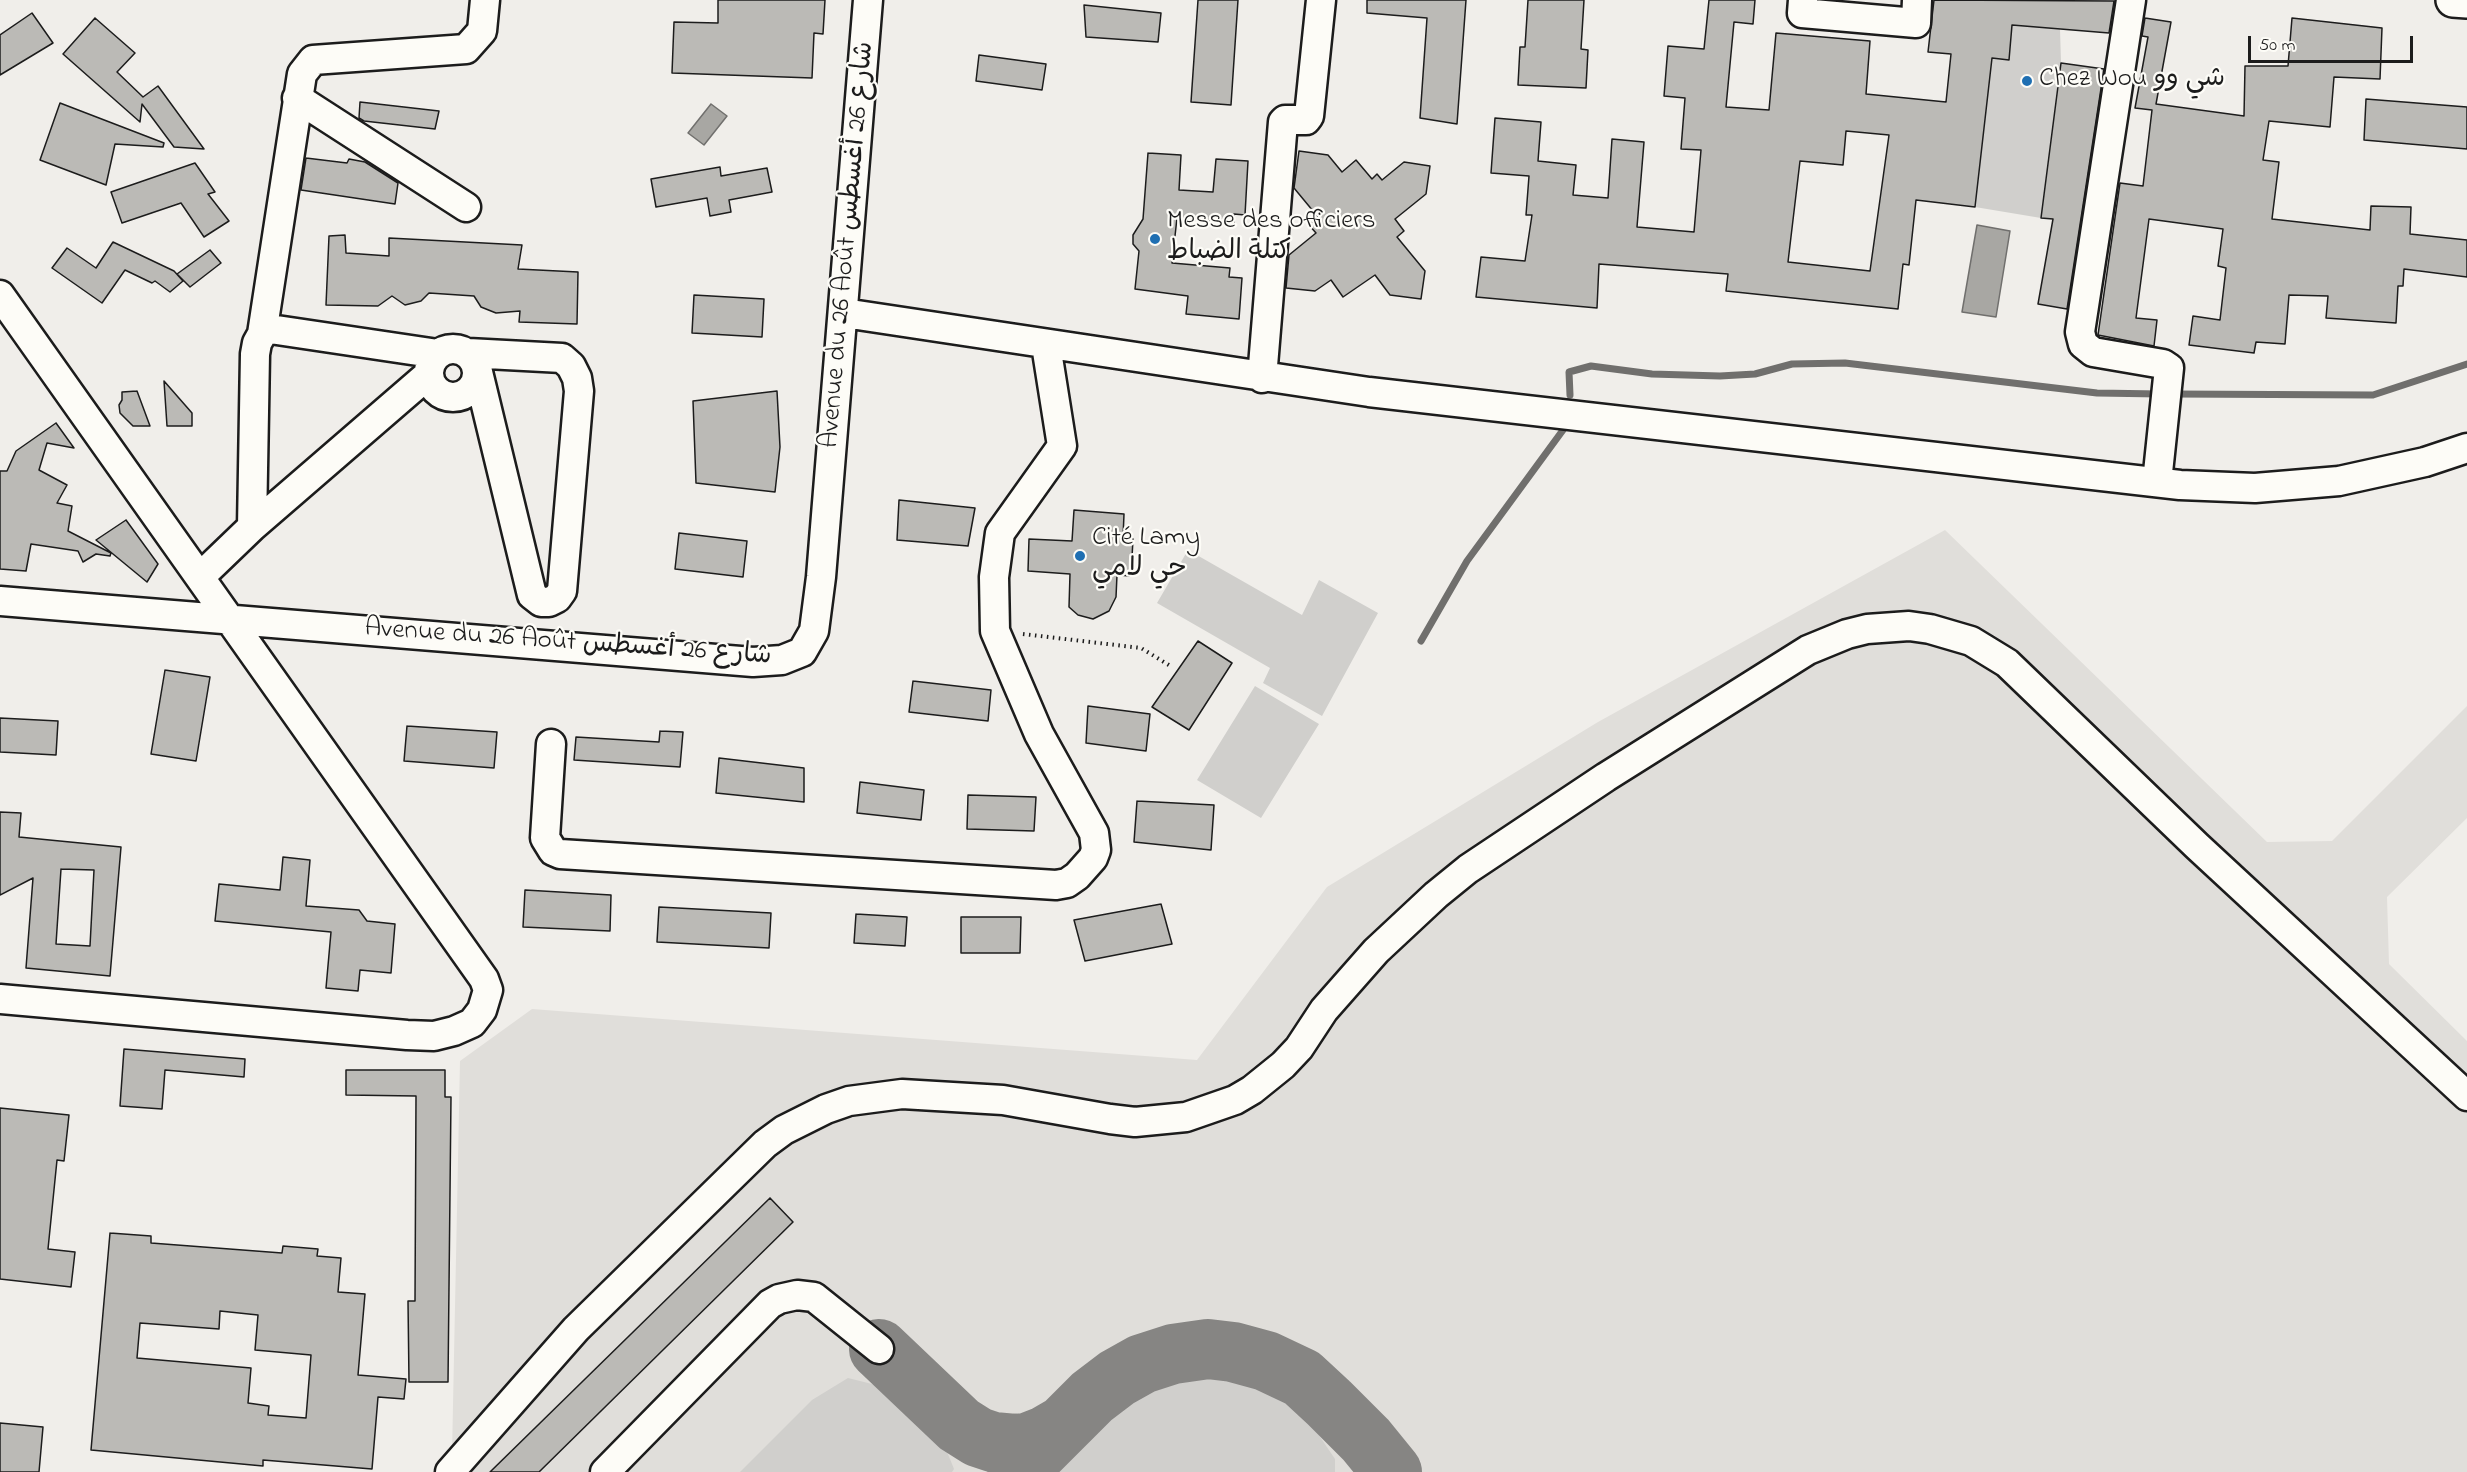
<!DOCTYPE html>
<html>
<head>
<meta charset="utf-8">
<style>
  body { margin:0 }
  #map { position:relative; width:2467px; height:1472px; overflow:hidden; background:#f0eeea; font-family:"Indie Flower",sans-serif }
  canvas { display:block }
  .scale { position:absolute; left:2248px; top:36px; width:165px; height:27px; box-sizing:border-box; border:3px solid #1c1c1c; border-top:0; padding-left:8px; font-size:18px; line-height:21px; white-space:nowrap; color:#1c1c1c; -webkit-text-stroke:4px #fdfcf7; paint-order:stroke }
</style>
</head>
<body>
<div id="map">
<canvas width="2467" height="1472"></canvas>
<div class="scale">50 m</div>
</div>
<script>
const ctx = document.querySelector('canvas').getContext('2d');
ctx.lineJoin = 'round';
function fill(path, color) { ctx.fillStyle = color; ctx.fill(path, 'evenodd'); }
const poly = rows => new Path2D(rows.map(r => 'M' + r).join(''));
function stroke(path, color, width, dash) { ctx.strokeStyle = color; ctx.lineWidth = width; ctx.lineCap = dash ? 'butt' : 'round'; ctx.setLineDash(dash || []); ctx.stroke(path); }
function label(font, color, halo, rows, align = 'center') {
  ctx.font = font + ' "Indie Flower","Playpen Sans Arabic",sans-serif'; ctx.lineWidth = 4.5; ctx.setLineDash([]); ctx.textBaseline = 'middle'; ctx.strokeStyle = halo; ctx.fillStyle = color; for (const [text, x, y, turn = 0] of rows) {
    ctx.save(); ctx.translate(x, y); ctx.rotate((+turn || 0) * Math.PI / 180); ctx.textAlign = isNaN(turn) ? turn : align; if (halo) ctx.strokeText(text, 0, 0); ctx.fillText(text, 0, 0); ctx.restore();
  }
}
fill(poly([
  [1945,530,2267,842,2332,841,2467,706,2467,818,2387,897,2389,964,2467,1041,2467,1472,434,1472,452,1454,460,1061,532,1009,1197,1060,1327,887,1598,722]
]), '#e0deda');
fill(poly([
  [2012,25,2060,29,2061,63,2041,218,1975,207,1992,58,2009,59],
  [1188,550,1302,615,1319,580,1378,613,1322,716,1263,683,1270,668,1157,603],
  [1255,686,1319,724,1261,818,1197,780],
  [1223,1367,1293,1397,1335,1459,1335,1472,1047,1472,1092,1426,1157,1382],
  [848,1378,892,1389,937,1427,954,1469,952,1472,740,1472,812,1400]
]), '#d0cfcc');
const water = poly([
  [711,104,727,116,704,145,688,133,711,104],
  [1977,225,2010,231,1996,317,1962,312,1977,225]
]);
fill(water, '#a8a7a3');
stroke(water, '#706f6d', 1.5);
stroke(poly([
  [2172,394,2373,395,2467,364],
  [1570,395,1569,372,1591,366,1652,374,1720,376,1755,374,1792,364,1845,363,2097,393,2160,394],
  [1421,641,1467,561,1563,430]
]), '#706f6d', 7);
stroke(poly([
  [879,1349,959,1425,978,1437,993,1442,1015,1444,1027,1443,1045,1436,1064,1425],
  [1017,1472,1092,1397,1117,1378,1142,1364,1173,1354,1208,1349,1233,1352,1266,1361,1302,1378,1329,1403,1366,1440,1392,1472]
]), '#868583', 60);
const building = poly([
  [718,0,825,0,823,34,814,33,812,78,672,73,674,22,718,23,718,0],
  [1198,0,1238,0,1231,105,1191,102,1198,0],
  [1367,0,1466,0,1457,124,1420,118,1427,18,1367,13,1367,0],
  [1528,0,1584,0,1581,49,1588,50,1586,88,1518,85,1520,47,1525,47,1528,0],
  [1709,0,1755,0,1753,24,1734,22,1726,107,1769,110,1776,33,1870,41,1866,94,1946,102,1951,54,1928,52,1934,0,2114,1,2109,33,2012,25,2009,60,1992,58,1975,207,1916,200,1909,265,1903,264,1898,309,1726,291,1728,274,1599,264,1597,308,1476,297,1481,257,1525,261,1532,215,1526,215,1529,176,1491,173,1495,118,1541,122,1538,161,1576,165,1573,195,1608,198,1612,139,1644,142,1637,227,1694,232,1701,150,1681,149,1685,98,1664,96,1668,46,1704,49,1709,0],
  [1846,131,1889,135,1870,271,1788,262,1800,161,1843,165,1846,131],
  [1084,5,1161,13,1158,42,1086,37,1084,5],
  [32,13,53,43,0,75,0,35,32,13],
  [95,18,135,53,117,72,143,97,158,86,204,149,174,147,142,104,140,122,63,54,95,18],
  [2145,18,2171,22,2156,104,2244,116,2245,66,2288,66,2292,18,2382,28,2380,79,2334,77,2330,127,2269,121,2263,160,2279,162,2272,219,2370,230,2371,206,2411,207,2410,234,2467,240,2467,277,2404,269,2403,286,2398,286,2396,323,2326,318,2328,296,2289,295,2285,344,2256,342,2254,353,2189,345,2193,316,2220,320,2226,268,2218,266,2223,229,2149,219,2136,318,2157,320,2154,346,2098,335,2120,183,2143,186,2152,110,2135,108,2148,37,2142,36,2145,18],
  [979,55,1046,64,1042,90,976,81,979,55],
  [2061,63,2104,69,2067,309,2038,304,2053,219,2041,218,2061,63],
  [2366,99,2467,107,2467,149,2364,140,2366,99],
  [360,102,439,111,435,129,364,121,359,118,360,102],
  [60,103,164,143,163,147,115,144,106,185,40,160,60,103],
  [1299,151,1328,155,1342,172,1356,160,1372,179,1377,174,1382,180,1404,162,1430,166,1426,194,1395,219,1404,231,1397,237,1425,271,1421,299,1390,295,1375,275,1343,297,1331,280,1315,291,1286,288,1289,255,1316,233,1309,225,1318,217,1294,188,1299,151],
  [1148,153,1181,155,1179,190,1213,192,1216,159,1248,161,1245,215,1234,214,1234,223,1177,218,1172,263,1230,268,1229,277,1242,278,1239,319,1186,314,1188,296,1135,289,1139,251,1133,244,1133,235,1143,219,1148,153],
  [306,158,347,163,349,159,365,162,398,183,395,204,301,190,306,158],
  [195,163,215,192,208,194,229,221,204,237,181,203,122,223,111,192,195,163],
  [720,167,721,176,767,168,772,192,729,200,731,212,710,216,707,198,656,207,651,179,720,167],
  [345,235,346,253,389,256,389,238,522,245,518,269,578,272,577,324,519,322,520,311,496,313,481,307,474,296,429,293,421,301,405,305,392,296,378,306,326,305,329,236,345,235],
  [113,242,174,271,183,281,170,292,155,281,152,283,125,270,102,303,52,268,67,248,96,268,113,242],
  [210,250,221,263,190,287,177,274,210,250],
  [694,295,764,299,762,337,692,333,694,295],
  [164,381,192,413,192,426,167,426,164,381],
  [137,391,150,426,133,426,120,413,119,405,122,400,122,392,137,391],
  [777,391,780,447,775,492,696,483,693,401,777,391],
  [56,423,74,448,47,443,39,470,67,485,57,503,72,506,68,531,111,553,110,556,96,554,83,562,78,551,31,544,26,571,0,569,0,471,7,471,16,451,56,423],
  [899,500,975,508,968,546,897,540,899,500],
  [1074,510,1124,514,1123,538,1133,539,1131,576,1117,575,1116,597,1109,611,1093,619,1078,615,1069,607,1070,574,1028,571,1029,539,1072,541,1074,510],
  [126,520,158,564,147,582,96,540,126,520],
  [679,533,747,541,743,577,675,569,679,533],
  [1198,641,1232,663,1189,730,1152,707,1198,641],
  [165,670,210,677,196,761,151,754,165,670],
  [913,681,991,690,988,721,909,712,913,681],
  [1088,706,1150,714,1146,751,1086,743,1088,706],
  [0,718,58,721,56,755,0,752,0,718],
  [407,726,497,732,494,768,404,761,407,726],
  [660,731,683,732,680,767,574,760,576,737,659,742,660,731],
  [719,758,804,768,804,802,716,793,719,758],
  [860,782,924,790,921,820,857,813,860,782],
  [968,795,1036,797,1034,831,967,829,968,795],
  [1137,801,1214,805,1211,850,1134,842,1137,801],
  [0,812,21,813,19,837,121,847,110,976,26,968,33,878,0,895,0,812],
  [61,869,94,870,90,946,56,944,61,869],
  [283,857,310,860,306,906,359,910,367,921,395,924,391,973,360,970,358,991,326,988,331,932,215,921,219,884,280,890,283,857],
  [525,890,611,895,610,931,523,927,525,890],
  [1161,904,1172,944,1085,961,1074,920,1161,904],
  [659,907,771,913,769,948,657,942,659,907],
  [856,914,907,917,905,946,854,943,856,914],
  [961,917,1021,917,1020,953,961,953,961,917],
  [124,1049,245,1059,244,1077,165,1070,162,1109,120,1106,124,1049],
  [346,1070,445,1070,445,1097,451,1097,448,1382,409,1382,408,1301,415,1301,416,1096,346,1095,346,1070],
  [0,1108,69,1115,64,1161,57,1160,48,1249,75,1252,71,1287,0,1279,0,1108],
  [770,1198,793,1222,539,1472,490,1472,770,1198],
  [110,1233,151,1236,151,1243,282,1253,283,1246,318,1249,317,1256,341,1258,338,1292,365,1294,358,1375,406,1379,404,1399,378,1397,372,1469,263,1460,263,1466,91,1450,110,1233],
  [220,1311,258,1315,255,1350,311,1355,306,1418,268,1415,269,1406,248,1403,251,1368,137,1358,140,1323,219,1329,220,1311],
  [0,1423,43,1427,39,1472,0,1472,0,1423]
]);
fill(building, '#bbbab6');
stroke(building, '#1c1c1c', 1.5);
const minor = poly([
  [1803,0,1802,13,1916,23,1917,0],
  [2131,0,2080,332,2083,344,2093,352,2163,364,2169,368,2157,482],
  [297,98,466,207],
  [0,295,484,979,488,990,482,1010,472,1023,454,1031,434,1036,407,1035,0,999],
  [844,313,1369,392,2180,485,2255,488,2339,481,2425,462,2467,448],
  [262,334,270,329,438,354],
  '429 373a24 24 0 1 1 48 0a24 24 0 1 1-48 0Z',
  [468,353,562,358,571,366,577,378,579,391,562,591,557,598,549,602,541,602,532,595,478,372],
  [1262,378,1283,122,1285,120,1306,120,1309,116,1321,0],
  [252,527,255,354,257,343,262,334,302,74,313,60,466,49,482,31,485,0],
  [200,577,252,527,429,374],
  [0,601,753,662,782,660,802,652,814,631,821,577,868,0],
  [551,744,545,838,553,851,560,854,1056,885,1067,883,1077,876,1093,858,1096,850,1094,833,1039,734,995,631,994,577,1000,533,1062,446,1046,345],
  [450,1472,576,1329,765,1144,784,1130,826,1109,849,1101,902,1094,1003,1100,1110,1119,1135,1122,1186,1117,1235,1100,1252,1090,1283,1065,1299,1048,1324,1010,1376,951,1436,895,1468,869,1606,777,1808,650,1847,634,1867,629,1909,626,1930,629,1971,641,2007,663,2197,846,2467,1096],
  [605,1472,770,1304,779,1299,797,1295,814,1297,879,1349]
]);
const major = poly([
  [2453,0,2467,1]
]);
stroke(minor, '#1c1c1c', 33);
stroke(major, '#1c1c1c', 38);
stroke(poly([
  [1023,634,1141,648,1172,667]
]), '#1c1c1c', 4, [1.5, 4.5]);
stroke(minor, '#fdfcf7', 28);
stroke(major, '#fdfcf7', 33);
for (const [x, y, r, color] of [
  [2027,81,6,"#1f6fb2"],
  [1155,239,6,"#1f6fb2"],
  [1080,556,6,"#1f6fb2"]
]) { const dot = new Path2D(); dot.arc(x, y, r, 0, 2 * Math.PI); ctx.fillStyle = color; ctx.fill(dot); stroke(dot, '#fdfcf7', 2); }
label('27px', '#1c1c1c', '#fdfcf7', [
  ["Chez Wou شي وو",2039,81],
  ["Messe des officiers",1167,223],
  ["كتلة الضباط",1167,254],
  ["Cité Lamy",1092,540],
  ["حي لامي",1092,571]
], 'left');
label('27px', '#1c1c1c', '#fdfcf7', [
  ["Avenue du 26 Août شارع 26 أغسطس",849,245,-85],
  ["Avenue du 26 Août شارع 26 أغسطس",568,644,4]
]);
</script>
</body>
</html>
